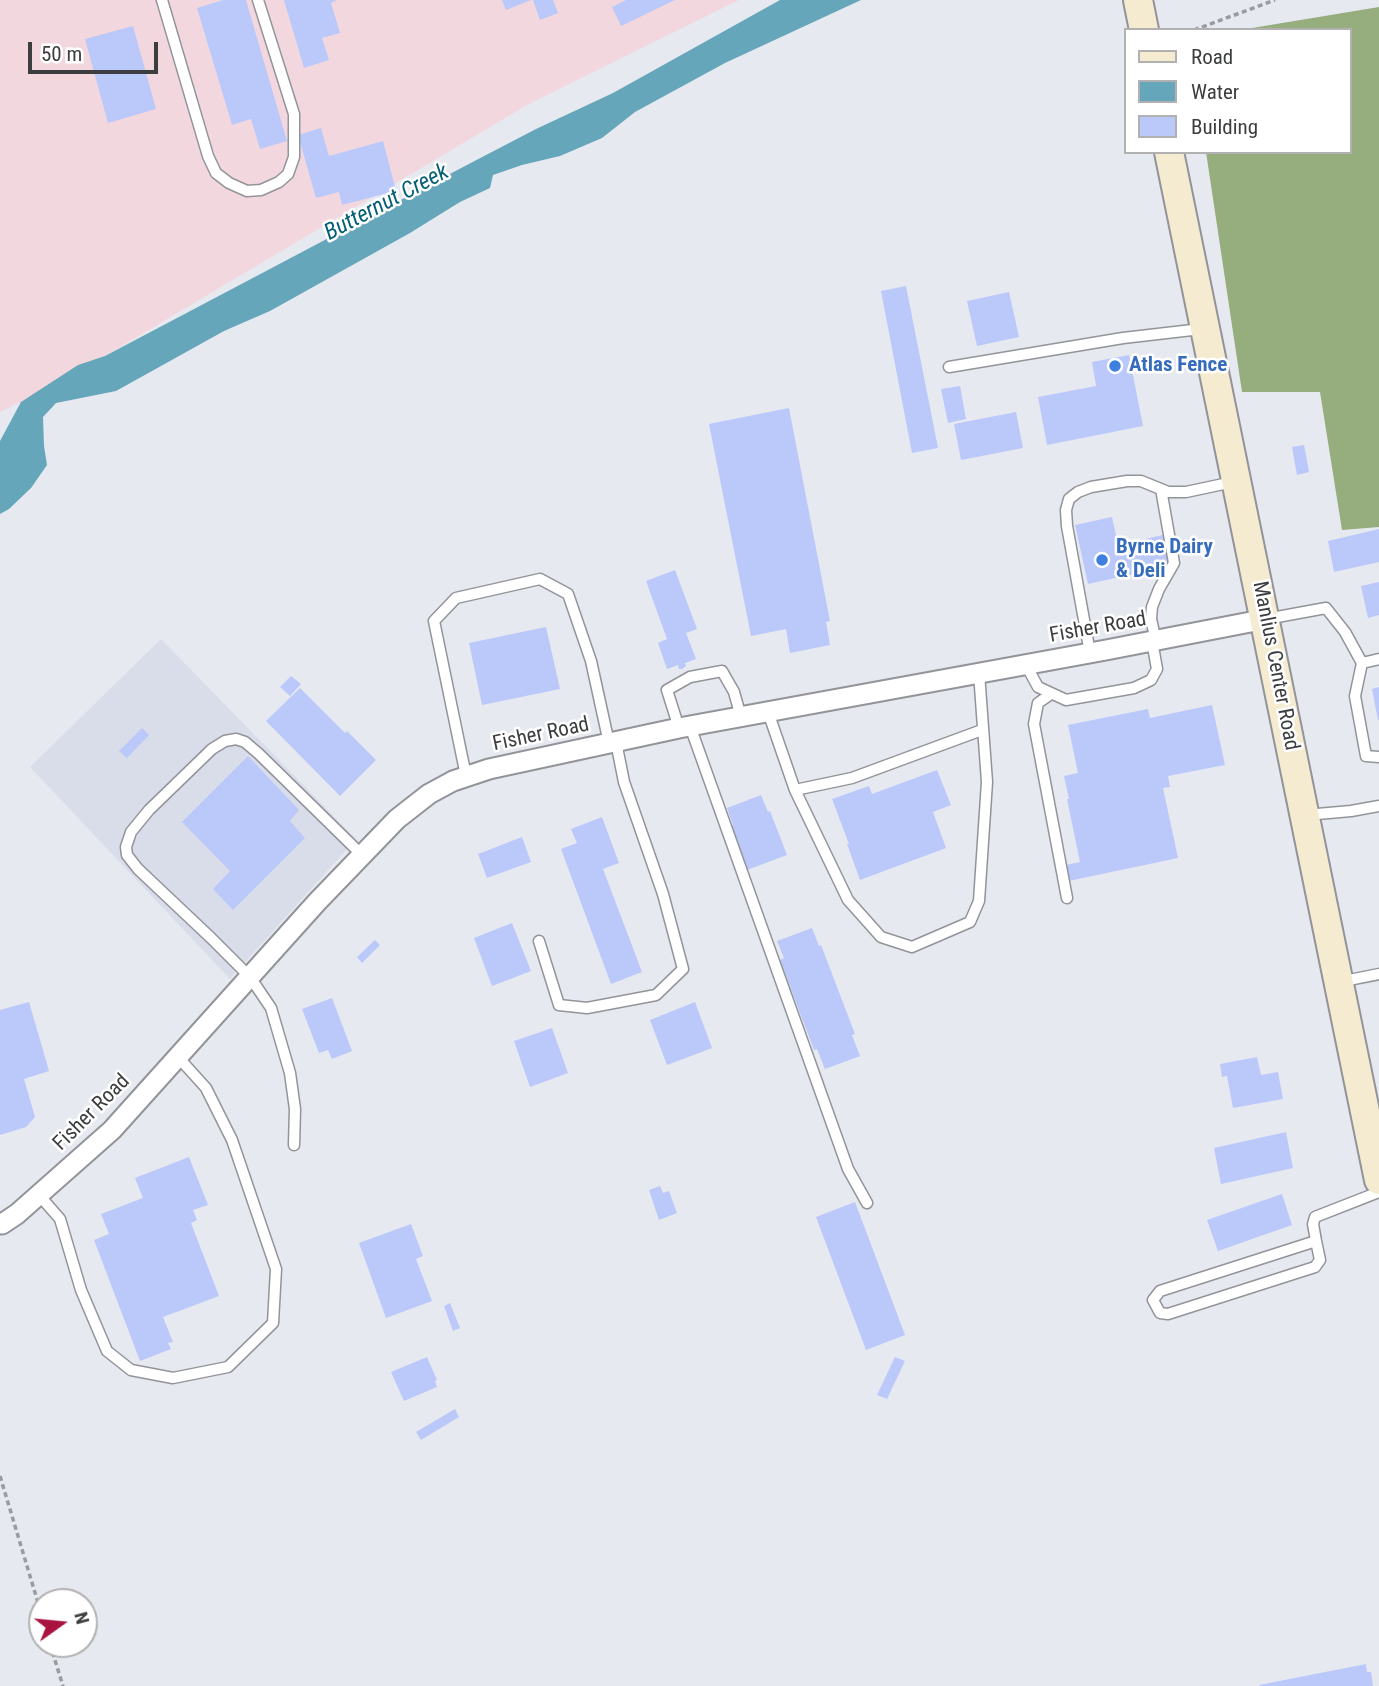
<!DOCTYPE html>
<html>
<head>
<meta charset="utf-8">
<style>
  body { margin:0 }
  #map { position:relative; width:1379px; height:1686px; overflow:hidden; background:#e7e9f0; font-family:"Roboto Condensed",sans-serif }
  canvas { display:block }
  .legend { position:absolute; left:1124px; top:28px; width:228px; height:126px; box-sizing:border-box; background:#fff; border:2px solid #b1b1b2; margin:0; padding:9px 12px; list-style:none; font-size:21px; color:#3c3d3f }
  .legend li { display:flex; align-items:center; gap:14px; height:35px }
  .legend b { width:35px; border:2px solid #b1b1b2 }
  .north { position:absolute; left:28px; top:1588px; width:70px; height:70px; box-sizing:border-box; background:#fff; border:2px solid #b1b1b2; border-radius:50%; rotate:75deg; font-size:19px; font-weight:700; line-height:28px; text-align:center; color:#3c3d3f }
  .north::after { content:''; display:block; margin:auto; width:24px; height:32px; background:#a91340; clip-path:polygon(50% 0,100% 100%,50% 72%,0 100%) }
  .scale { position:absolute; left:28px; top:42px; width:130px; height:32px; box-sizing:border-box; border:4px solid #3c3d3f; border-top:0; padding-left:9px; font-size:21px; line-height:24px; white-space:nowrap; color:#3c3d3f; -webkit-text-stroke:5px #fff; paint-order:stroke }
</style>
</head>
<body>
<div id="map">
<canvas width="1379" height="1686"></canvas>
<ul class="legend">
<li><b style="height:9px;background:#f5ebd0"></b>Road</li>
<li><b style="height:19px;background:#66a6ba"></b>Water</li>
<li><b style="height:19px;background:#bbc8fa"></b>Building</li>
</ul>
<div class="north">N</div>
<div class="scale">50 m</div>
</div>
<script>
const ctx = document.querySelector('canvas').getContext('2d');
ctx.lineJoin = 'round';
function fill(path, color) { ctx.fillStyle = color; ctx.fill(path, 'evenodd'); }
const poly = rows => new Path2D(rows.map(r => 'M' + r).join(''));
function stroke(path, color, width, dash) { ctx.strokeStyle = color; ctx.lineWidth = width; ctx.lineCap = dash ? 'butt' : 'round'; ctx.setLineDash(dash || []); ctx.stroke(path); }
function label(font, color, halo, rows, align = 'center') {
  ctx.font = font + ' "Roboto Condensed",sans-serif'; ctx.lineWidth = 5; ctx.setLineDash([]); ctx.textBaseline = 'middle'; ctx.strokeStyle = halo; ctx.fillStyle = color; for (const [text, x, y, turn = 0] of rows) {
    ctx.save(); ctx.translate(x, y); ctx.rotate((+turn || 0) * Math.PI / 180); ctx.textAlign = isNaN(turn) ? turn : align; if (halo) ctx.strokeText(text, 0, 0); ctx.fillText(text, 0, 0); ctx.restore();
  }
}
fill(poly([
  [0,0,739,0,529,104,105,356,21,402,0,412]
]), '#f2d8de');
fill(poly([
  [161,639,356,839,230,979,30,767]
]), '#d9ddea');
fill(poly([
  [1379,7,1379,527,1342,530,1320,392,1242,392,1206,152,1349,152,1349,30,1240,30]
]), '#96ad7d');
fill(poly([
  [780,0,861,0,725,63,635,112,602,138,560,156,522,165,493,175,490,188,460,202,410,233,270,311,224,331,116,391,56,403,43,417,44,446,47,465,31,488,9,509,0,514,0,441,21,402,78,365,105,356,465,166,536,129,613,93]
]), '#66a6ba');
fill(poly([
  [223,0,246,0,287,141,260,149,251,119,232,125,197,8],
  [284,0,337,0,331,3,340,33,322,38,329,60,304,68],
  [502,0,531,0,506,10],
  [533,0,553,0,558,13,540,20],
  [626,0,675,0,621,26,612,7],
  [133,26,156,109,108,123,85,39],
  [321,128,329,156,383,141,396,191,342,205,339,192,316,198,298,135],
  [906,286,938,448,912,453,881,291],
  [1009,292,1019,337,977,346,967,301],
  [1129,355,1143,426,1047,445,1038,397,1096,386,1092,362],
  [960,386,966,419,948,423,941,389],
  [789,408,830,621,826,622,830,645,790,653,786,629,751,636,709,424],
  [1016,412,1023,448,961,460,954,424],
  [1304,445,1309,472,1297,475,1292,447],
  [1112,517,1118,545,1163,535,1170,566,1088,584,1075,525],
  [1379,529,1379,562,1334,572,1328,541],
  [675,570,697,629,686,633,696,659,685,663,686,666,682,669,679,669,678,665,667,669,658,643,667,639,646,581],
  [1379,582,1379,615,1368,618,1361,586],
  [546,627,560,689,482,705,469,643],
  [291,676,301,684,290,696,280,687],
  [1379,687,1379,720,1378,720,1372,689],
  [300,688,345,733,347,731,376,760,340,796,266,721],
  [1212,705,1225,765,1168,776,1170,787,1163,788,1178,858,1064,882,1061,866,1080,862,1067,799,1069,799,1064,776,1078,773,1068,725,1148,709,1150,718],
  [142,728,149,735,127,758,119,751],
  [248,756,299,810,290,821,305,838,233,910,213,889,230,871,182,822],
  [937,770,951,805,933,812,946,848,860,880,847,844,849,844,832,799,869,786,872,794],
  [761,795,768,812,770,811,787,855,747,870,730,826,733,825,727,808],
  [602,817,619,863,603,869,642,972,611,984,561,849,577,843,571,829],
  [522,837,531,862,487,878,478,854],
  [512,923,531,971,492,986,474,938],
  [812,928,819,946,821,945,855,1034,852,1035,860,1056,825,1069,817,1049,814,1050,780,960,784,958,777,941],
  [375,940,380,945,362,963,357,957],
  [332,998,352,1051,332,1059,328,1050,319,1053,302,1009],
  [29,1002,49,1071,24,1079,35,1117,26,1127,0,1135,0,1010],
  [695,1002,712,1048,667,1065,650,1020],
  [552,1028,568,1073,530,1087,514,1041],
  [1257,1057,1261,1075,1278,1072,1283,1099,1233,1108,1227,1076,1222,1077,1220,1064],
  [1286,1132,1293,1168,1221,1184,1214,1148],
  [189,1157,208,1205,193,1210,197,1220,191,1223,219,1296,163,1317,173,1342,168,1343,171,1349,140,1361,94,1240,109,1234,101,1214,143,1198,135,1178],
  [660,1186,663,1193,669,1191,677,1213,659,1220,649,1190],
  [1282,1194,1292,1225,1218,1251,1207,1220],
  [855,1202,905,1335,866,1350,816,1217],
  [411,1224,423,1256,416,1259,432,1301,386,1318,359,1243],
  [450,1303,460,1328,453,1331,444,1306],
  [427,1357,437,1380,435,1381,437,1387,404,1401,391,1372],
  [895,1357,905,1361,887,1399,877,1395],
  [455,1409,459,1417,421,1440,416,1432],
  [1366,1664,1367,1672,1371,1672,1373,1686,1260,1686,1259,1685]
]), '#bbc8fa');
const service = poly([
  [162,0,208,156,216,173,229,183,247,191,261,190,279,182,288,174,294,157,294,114,258,0],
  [949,367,1123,338,1201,329],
  [1266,619,1326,608,1345,632,1362,663,1355,696,1366,756,1379,757],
  [1156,641,1151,619,1152,607,1159,589,1174,563,1161,489],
  [1090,653,1067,526,1066,510,1069,499,1078,492,1091,487,1127,481,1141,481,1168,492,1186,492,1233,482],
  [1362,663,1379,659],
  [1026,665,1038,687,1066,700,1134,688,1151,680,1157,669,1152,641],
  [1051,694,1038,703,1034,724,1067,898],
  [768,712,795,790,848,900,881,937,912,947,970,922,979,901,987,782,979,673],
  [690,726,848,1169,867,1203],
  [679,728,667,690,690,677,722,671,734,692,741,717],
  [466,776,434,621,456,598,540,579,568,594,591,661,609,743],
  [795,790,852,778,982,730],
  [1306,815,1351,811,1379,806],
  [539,941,559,1005,587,1008,656,995,683,969,663,894,624,782,616,742],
  [1339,982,1379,974],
  [294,1145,295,1109,290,1073,271,1008,250,977,211,938,138,869,127,855,126,847,131,832,149,810,212,749,225,741,236,739,245,742,259,754,362,855],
  [39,1195,60,1219,81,1290,107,1351,131,1370,173,1378,228,1367,273,1323,276,1269,232,1140,206,1088,178,1057],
  [1316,1241,1160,1291,1153,1300,1160,1313,1168,1314,1315,1267,1320,1260,1316,1241,1313,1224,1315,1217,1379,1192]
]);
const minor = poly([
  [2,1224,17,1214,112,1130,317,902,397,819,429,794,453,781,489,769,679,728,1106,650,1266,619]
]);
const secondary = poly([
  [1138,0,1144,30],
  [1169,152,1379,1180]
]);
stroke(service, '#92949a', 13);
stroke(minor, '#92949a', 23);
stroke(secondary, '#92949a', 32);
stroke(poly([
  [1194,30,1275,0],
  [0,1476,42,1616],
  [50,1644,63,1686]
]), '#999b9f', 3.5, [5, 3.5]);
stroke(service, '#fff', 10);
stroke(minor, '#fff', 19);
stroke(secondary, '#f5ebd0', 28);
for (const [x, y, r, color] of [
  [1115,366,7,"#3f7fe0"],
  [1102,560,7,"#3f7fe0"]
]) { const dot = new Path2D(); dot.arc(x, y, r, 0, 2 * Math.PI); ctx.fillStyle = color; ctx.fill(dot); stroke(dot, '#fff', 2.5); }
label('bold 21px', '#366cbe', '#fff', [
  ["Atlas Fence",1129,366],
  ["Byrne Dairy",1116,548],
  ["& Deli",1116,572]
], 'left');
label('21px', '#3c3d3f', '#fff', [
  ["Fisher Road",1098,628,-10],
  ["Manlius Center Road",1275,666,79],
  ["Fisher Road",541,735,-12],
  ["Fisher Road",92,1113,-45]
]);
label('italic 23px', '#045f75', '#fff', [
  ["Butternut Creek",387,203,-28]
]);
</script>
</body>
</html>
